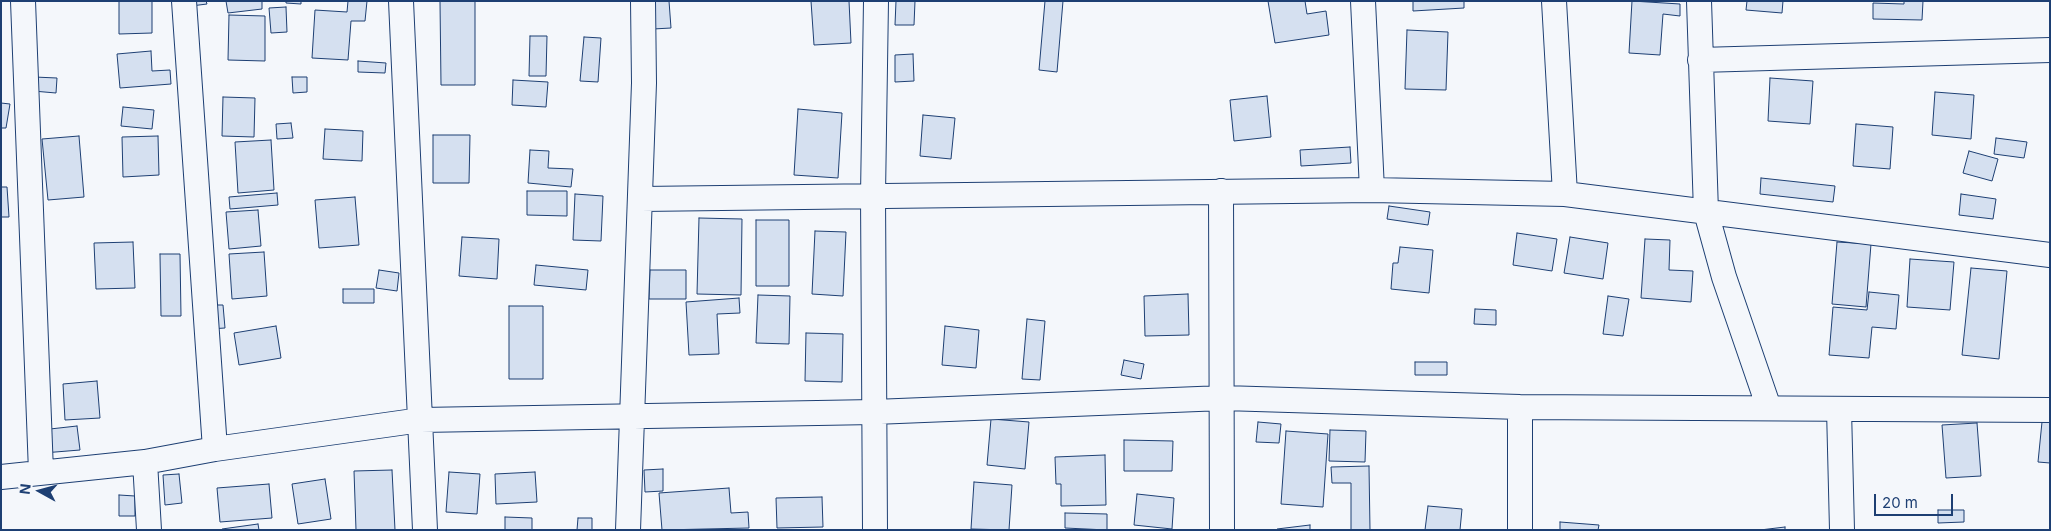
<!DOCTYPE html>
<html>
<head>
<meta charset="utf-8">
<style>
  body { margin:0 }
  #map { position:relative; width:2051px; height:531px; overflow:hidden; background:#f4f7fb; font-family:Inter,sans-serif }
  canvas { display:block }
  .frame { position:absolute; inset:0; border:2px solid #1d3f73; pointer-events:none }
  .north { position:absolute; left:15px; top:466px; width:50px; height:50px; -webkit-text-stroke:4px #f4f7fb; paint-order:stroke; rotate:277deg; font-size:14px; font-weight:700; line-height:20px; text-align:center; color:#1d3f73 }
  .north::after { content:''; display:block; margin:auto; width:18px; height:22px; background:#1d3f73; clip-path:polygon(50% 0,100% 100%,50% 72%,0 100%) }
  .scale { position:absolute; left:1874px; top:494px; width:79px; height:22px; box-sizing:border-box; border:2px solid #1d3f73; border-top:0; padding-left:6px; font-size:15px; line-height:18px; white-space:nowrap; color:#1d3f73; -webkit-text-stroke:4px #f4f7fb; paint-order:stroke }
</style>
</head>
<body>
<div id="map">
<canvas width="2051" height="531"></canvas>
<div class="frame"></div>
<div class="north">N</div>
<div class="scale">20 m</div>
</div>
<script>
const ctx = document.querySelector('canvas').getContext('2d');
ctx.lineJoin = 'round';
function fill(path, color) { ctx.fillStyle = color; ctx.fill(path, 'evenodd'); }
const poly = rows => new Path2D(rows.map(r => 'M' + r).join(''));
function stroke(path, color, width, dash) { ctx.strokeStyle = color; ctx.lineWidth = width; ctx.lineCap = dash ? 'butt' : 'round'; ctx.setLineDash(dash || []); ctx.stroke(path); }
const building = poly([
  [119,1,152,1,152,33,119,34,119,1],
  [191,1,206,1,207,4,191,6,191,1],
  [226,1,262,1,262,9,228,13,226,1],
  [286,1,301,1,301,4,286,3,286,1],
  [348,1,367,1,365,21,351,21,348,60,312,58,315,10,347,12,348,1],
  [440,1,475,1,475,85,441,85,440,1],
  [652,1,669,1,671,28,653,29,652,1],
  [811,1,849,1,851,43,814,45,811,1],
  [896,1,915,1,914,25,895,25,896,1],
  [1045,1,1063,1,1057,72,1039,70,1045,1],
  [1268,1,1305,1,1307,14,1326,11,1329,35,1275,43,1268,1],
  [1413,1,1464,1,1464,8,1413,11,1413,1],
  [1632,1,1680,4,1680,16,1663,14,1660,55,1629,53,1632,1],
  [1747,1,1783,1,1782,13,1746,10,1747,1],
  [1904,1,1923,1,1922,20,1873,19,1873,3,1904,4,1904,1],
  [286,7,287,32,271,33,269,8,286,7],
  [229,15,265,16,265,61,228,60,229,15],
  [1407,30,1448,32,1446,90,1405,89,1407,30],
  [530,36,547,36,546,76,529,76,530,36],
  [584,37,601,38,598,82,580,81,584,37],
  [151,51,152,71,170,70,171,84,120,88,117,54,151,51],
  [913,54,914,81,895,82,895,55,913,54],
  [358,61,386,63,385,73,358,72,358,61],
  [34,77,57,78,56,93,33,91,34,77],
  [292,77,307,77,307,92,293,93,292,77],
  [1770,78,1813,81,1810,124,1768,121,1770,78],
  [513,80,548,82,546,107,512,105,513,80],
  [1935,92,1974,95,1971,139,1932,135,1935,92],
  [1267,96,1271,137,1234,141,1230,100,1267,96],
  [223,97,255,98,254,137,222,136,223,97],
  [1,103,10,104,6,128,1,128,1,103],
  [123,107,154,110,152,129,121,126,123,107],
  [798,109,842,113,838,178,794,175,798,109],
  [923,115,955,118,951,159,920,156,923,115],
  [291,123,293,138,277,139,276,124,291,123],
  [1856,124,1893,127,1890,169,1853,166,1856,124],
  [325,129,363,131,362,161,323,159,325,129],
  [433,135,470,135,469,183,433,183,433,135],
  [79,136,84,197,48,200,42,139,79,136],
  [158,136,159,175,123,177,122,137,158,136],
  [1996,138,2027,142,2024,158,1994,154,1996,138],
  [271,140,274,190,238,193,235,142,271,140],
  [1350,147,1351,163,1301,166,1300,150,1350,147],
  [530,150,549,151,548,168,573,169,571,187,528,183,530,150],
  [1969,151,1998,159,1992,181,1963,173,1969,151],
  [1761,178,1835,186,1833,202,1760,194,1761,178],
  [1,187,7,187,9,217,1,217,1,187],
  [527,191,567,191,567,216,527,215,527,191],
  [277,193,278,205,230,209,229,197,277,193],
  [575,194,603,196,601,241,573,240,575,194],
  [1961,194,1996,199,1993,219,1959,215,1961,194],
  [355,197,359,245,319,248,315,200,355,197],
  [1389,206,1430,212,1428,225,1387,219,1389,206],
  [258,210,261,246,229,249,226,212,258,210],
  [699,218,742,219,741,295,697,294,699,218],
  [756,220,789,220,789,286,756,286,756,220],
  [815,231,846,232,843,296,812,294,815,231],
  [1517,233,1557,239,1552,271,1513,265,1517,233],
  [462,237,499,239,497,279,459,276,462,237],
  [1570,237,1608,243,1603,279,1564,273,1570,237],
  [1645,239,1670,240,1669,270,1693,271,1691,302,1641,298,1645,239],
  [133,242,135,288,96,289,94,243,133,242],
  [1837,242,1871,244,1866,307,1832,304,1837,242],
  [1400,247,1433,250,1429,293,1391,289,1393,263,1398,263,1400,247],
  [264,252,267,296,232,299,229,254,264,252],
  [160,254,180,254,181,316,161,316,160,254],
  [1910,259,1954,262,1950,310,1907,307,1910,259],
  [536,265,588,270,586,290,534,285,536,265],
  [1971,268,2007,271,1999,359,1962,355,1971,268],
  [379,270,399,273,397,291,376,288,379,270],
  [650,270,686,270,686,299,649,299,650,270],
  [343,289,374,289,374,303,343,303,343,289],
  [1869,292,1899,295,1896,329,1872,327,1869,358,1829,355,1833,307,1867,310,1869,292],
  [1188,294,1189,335,1145,336,1144,296,1188,294],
  [758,295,790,296,789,344,756,343,758,295],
  [1608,296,1629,299,1623,336,1603,334,1608,296],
  [739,298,740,313,717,314,719,354,689,355,686,302,739,298],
  [207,305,223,305,225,328,209,329,207,305],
  [509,306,543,306,543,379,509,379,509,306],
  [1475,309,1496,310,1496,325,1474,324,1475,309],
  [1027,319,1045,321,1040,380,1022,379,1027,319],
  [276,326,281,358,239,365,234,333,276,326],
  [945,326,979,330,976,368,942,365,945,326],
  [806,333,843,334,842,382,805,381,806,333],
  [1124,360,1144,364,1141,379,1121,375,1124,360],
  [1415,362,1447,362,1447,375,1415,375,1415,362],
  [97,381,100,418,65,420,63,384,97,381],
  [991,419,1029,422,1025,469,987,465,991,419],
  [1258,422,1281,424,1279,443,1256,442,1258,422],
  [2042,422,2050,422,2050,463,2038,462,2042,422],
  [1977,423,1981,476,1946,478,1942,425,1977,423],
  [77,426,80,450,43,453,41,430,77,426],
  [1330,430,1366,431,1365,462,1329,461,1330,430],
  [1286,431,1328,434,1323,507,1281,504,1286,431],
  [1124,440,1173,441,1172,471,1124,471,1124,440],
  [1105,455,1106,505,1061,506,1061,484,1056,484,1055,457,1105,455],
  [1369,466,1370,530,1351,530,1351,483,1332,483,1331,467,1369,466],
  [663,469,663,491,645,492,644,470,663,469],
  [392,470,395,530,356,530,354,471,392,470],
  [449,472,480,474,477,514,446,512,449,472],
  [535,472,537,502,496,504,495,474,535,472],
  [179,474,182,503,165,505,163,475,179,474],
  [325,479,331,519,298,524,292,484,325,479],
  [974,482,1012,485,1009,530,971,529,974,482],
  [269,484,272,518,220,522,217,488,269,484],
  [729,488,731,513,748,512,749,528,662,530,659,493,729,488],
  [1137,494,1174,498,1172,529,1134,525,1137,494],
  [119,495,135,496,135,516,119,516,119,495],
  [822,497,823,527,777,528,776,498,822,497],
  [1428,506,1462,509,1460,530,1425,530,1428,506],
  [1938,510,1964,510,1964,522,1938,523,1938,510],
  [1065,513,1107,514,1107,530,1065,528,1065,513],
  [505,517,532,518,532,530,505,530,505,517],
  [578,518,592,518,592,530,577,530,578,518],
  [1560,522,1599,525,1598,530,1560,530,1560,522],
  [258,524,259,530,222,530,222,529,258,524],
  [1310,525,1310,530,1277,530,1277,529,1310,525],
  [1785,527,1785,530,1760,530,1785,527]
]);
fill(building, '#d5e0f0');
stroke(building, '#1d3f73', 1);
const minor = poly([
  [23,1,41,472],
  [184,1,215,449],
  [401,1,425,530],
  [1363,1,1372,190],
  [1554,1,1565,194],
  [1699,1,1706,212,1724,277,1769,408],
  [1700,60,2050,50],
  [1221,191,1222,530],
  [641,199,1372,190,1565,194,2050,255],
  [1839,409,1842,530],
  [145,462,149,530],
  [1,477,145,462,215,449,421,420,874,412,1223,398,1520,407,2050,410],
  [628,530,644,83,643,1],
  [875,530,873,195,876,1],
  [1520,530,1520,407]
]);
stroke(minor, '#1d3f73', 26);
stroke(minor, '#f4f7fb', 24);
</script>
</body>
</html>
